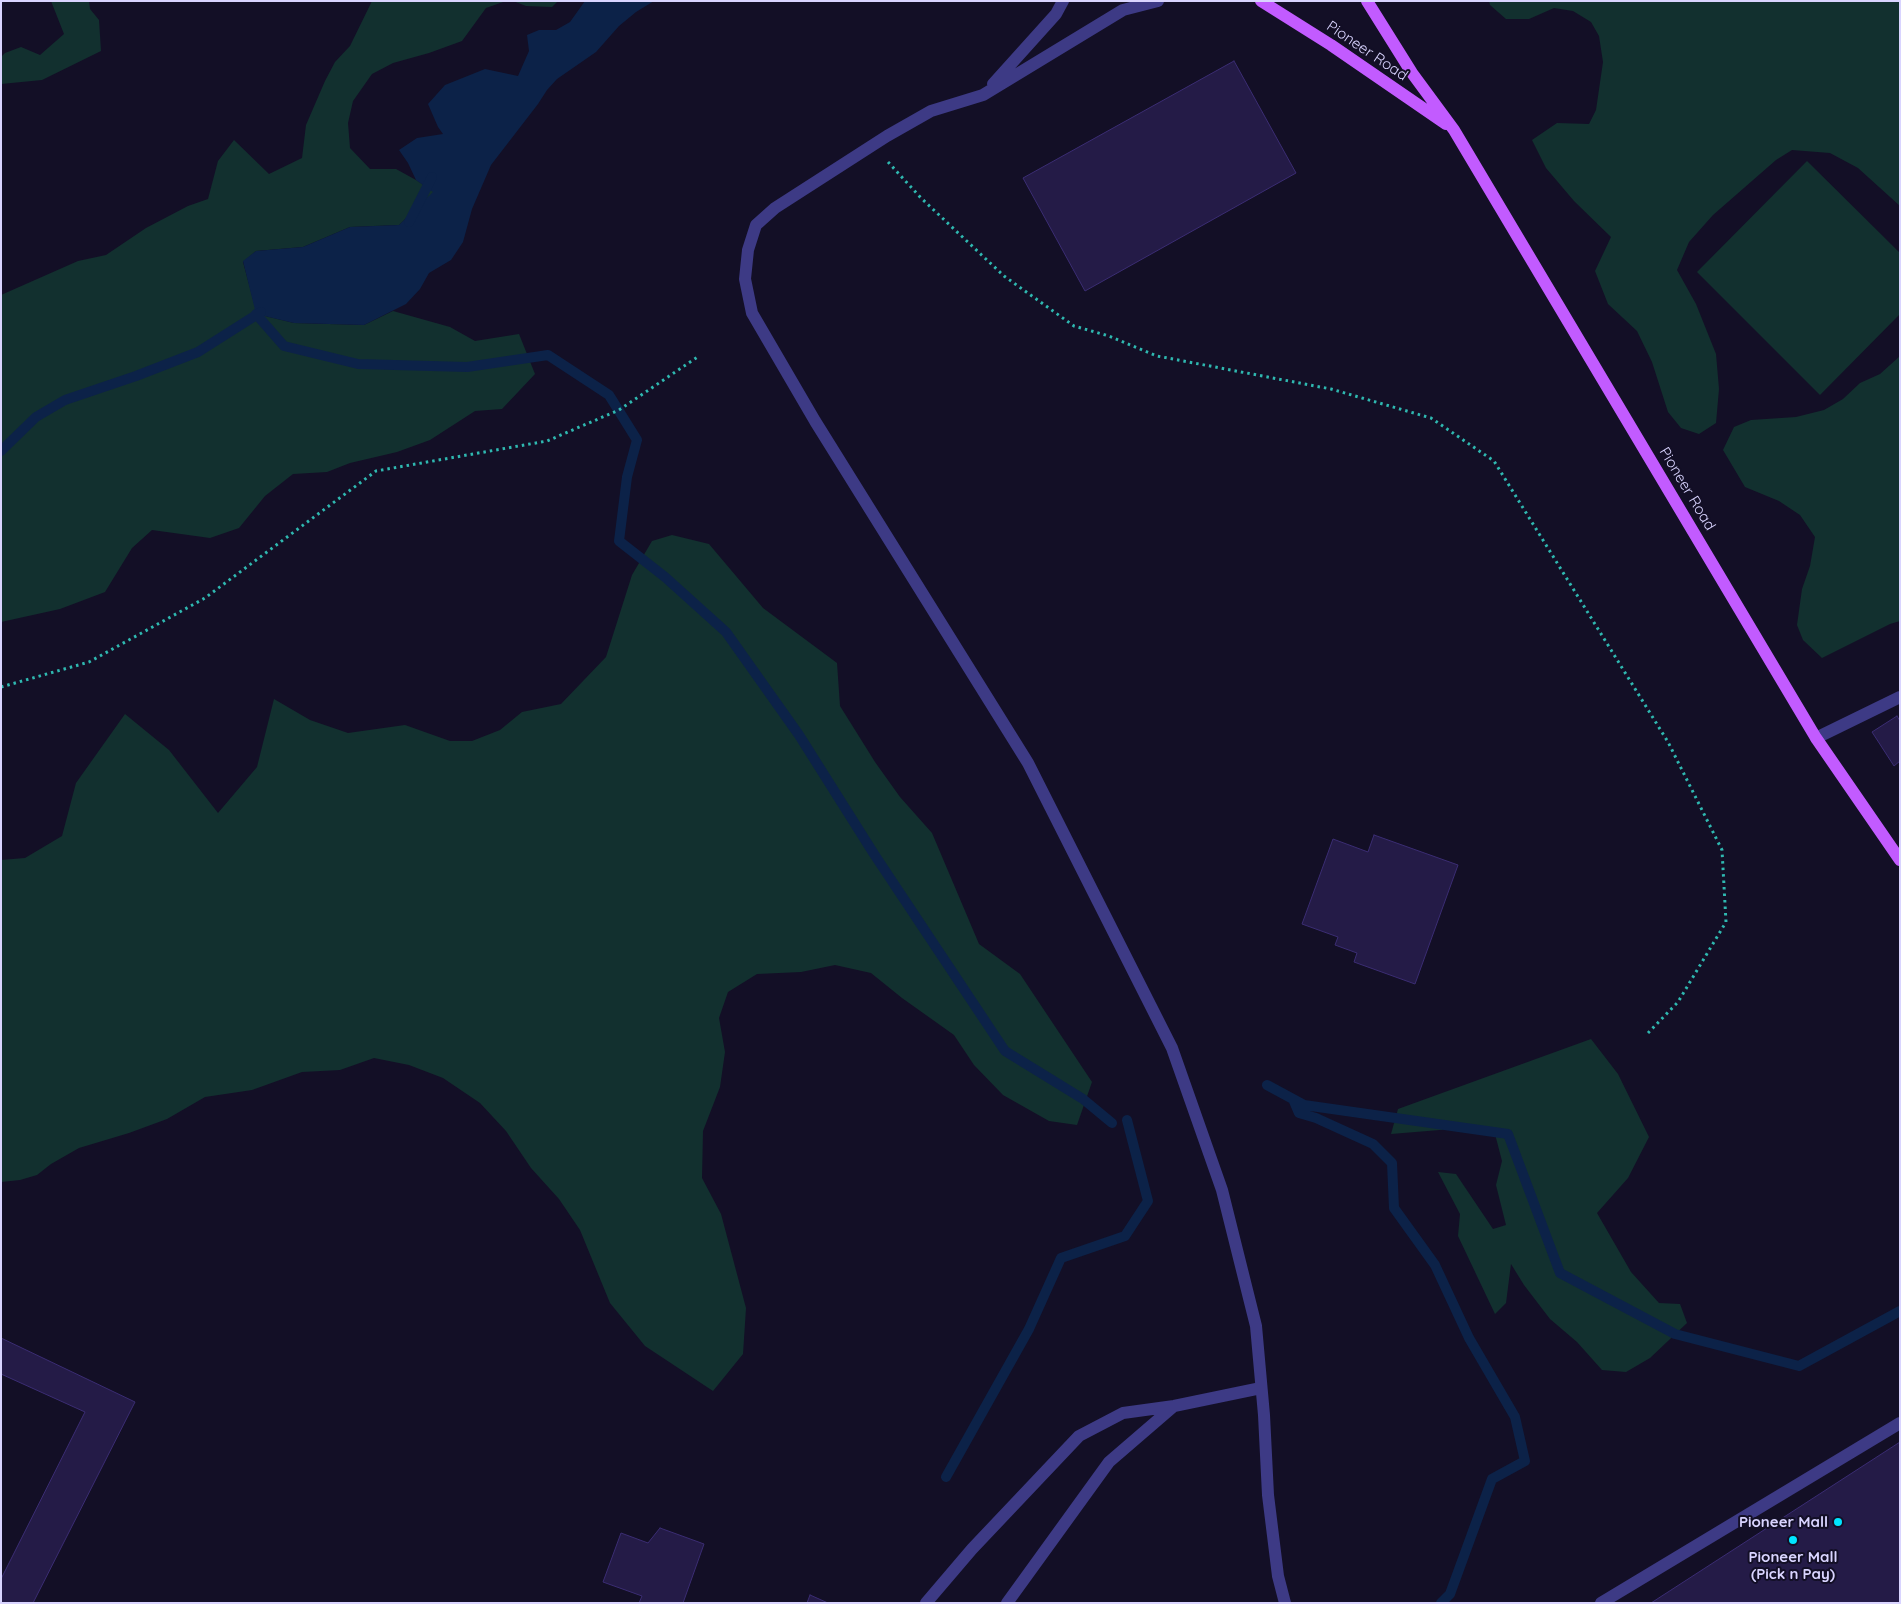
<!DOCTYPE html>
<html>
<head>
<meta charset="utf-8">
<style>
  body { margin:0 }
  #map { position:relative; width:1901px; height:1604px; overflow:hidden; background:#130f26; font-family:Quicksand,sans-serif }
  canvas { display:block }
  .frame { position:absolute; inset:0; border:2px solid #d9d4ff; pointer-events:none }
</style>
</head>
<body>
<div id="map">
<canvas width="1901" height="1604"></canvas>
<div class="frame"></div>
</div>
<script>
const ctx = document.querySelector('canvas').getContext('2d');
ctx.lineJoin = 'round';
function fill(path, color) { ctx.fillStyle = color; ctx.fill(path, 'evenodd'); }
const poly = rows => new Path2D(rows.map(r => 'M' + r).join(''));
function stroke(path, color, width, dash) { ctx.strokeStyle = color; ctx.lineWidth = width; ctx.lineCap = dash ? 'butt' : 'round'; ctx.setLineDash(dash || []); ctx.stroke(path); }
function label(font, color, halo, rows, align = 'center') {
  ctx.font = font + ' Quicksand,sans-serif'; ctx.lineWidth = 4; ctx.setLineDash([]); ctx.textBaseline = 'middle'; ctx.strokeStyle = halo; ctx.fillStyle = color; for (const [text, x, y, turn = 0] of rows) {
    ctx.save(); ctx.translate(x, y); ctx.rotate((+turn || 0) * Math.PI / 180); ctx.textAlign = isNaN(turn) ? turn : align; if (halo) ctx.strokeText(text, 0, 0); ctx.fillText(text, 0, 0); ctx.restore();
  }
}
fill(poly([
  [51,1,89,1,90,9,99,20,101,51,42,80,1,84,1,57,5,53,21,47,40,55,64,34],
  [372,1,506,1,486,8,462,41,429,53,393,63,372,74,353,101,348,123,350,148,370,169,396,169,416,180,434,192,399,225,350,227,303,247,256,251,243,262,257,314,294,323,364,325,393,311,450,327,475,341,519,334,535,374,502,409,475,411,430,440,397,452,350,463,327,472,293,474,265,496,239,528,210,538,152,530,132,548,105,592,60,609,1,622,1,295,78,261,106,255,146,228,188,206,208,199,218,161,234,140,269,174,302,158,306,125,325,81,335,62,350,46],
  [513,1,558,1,552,7,526,6],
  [1489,1,1900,1,1900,206,1858,168,1830,153,1792,150,1776,160,1713,215,1689,242,1677,270,1696,304,1716,354,1719,389,1716,423,1699,434,1681,428,1668,412,1652,362,1637,331,1608,304,1595,271,1611,237,1574,201,1546,168,1532,140,1557,123,1589,124,1596,110,1603,62,1599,36,1591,22,1573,11,1554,8,1529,19,1506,19,1490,5],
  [1807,161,1900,253,1900,314,1820,395,1697,272],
  [1900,356,1900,621,1890,624,1822,658,1803,640,1797,625,1802,589,1810,566,1815,537,1800,515,1779,501,1745,487,1723,450,1734,427,1751,420,1796,417,1824,410,1843,399,1860,383,1880,374],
  [672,535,709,544,763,608,837,663,840,706,875,762,900,797,932,833,979,944,1020,974,1092,1082,1077,1125,1049,1121,1003,1095,974,1065,954,1035,902,998,871,973,835,965,801,972,757,974,728,992,719,1018,725,1052,720,1087,703,1131,702,1178,721,1214,746,1308,743,1354,713,1391,645,1346,610,1303,580,1230,559,1199,531,1168,506,1131,480,1103,443,1078,409,1065,374,1058,340,1070,302,1072,252,1090,205,1097,167,1119,129,1133,79,1148,51,1164,37,1175,20,1180,1,1182,1,860,25,858,62,836,76,783,125,714,169,750,218,813,257,767,274,699,310,720,348,733,405,725,450,741,472,741,500,730,522,712,561,704,606,657,632,575,652,541],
  [1591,1039,1618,1074,1649,1137,1628,1178,1597,1213,1631,1272,1659,1303,1680,1304,1687,1323,1650,1358,1626,1372,1602,1370,1577,1342,1550,1319,1524,1285,1511,1264,1506,1303,1495,1314,1458,1236,1460,1214,1438,1172,1456,1174,1493,1229,1506,1225,1496,1185,1502,1161,1495,1134,1464,1128,1391,1134,1398,1109]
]), '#12302f');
fill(poly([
  [585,1,654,1,636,12,619,26,596,52,557,79,547,90,538,104,491,165,472,209,463,242,451,260,429,273,420,289,406,304,364,325,294,323,256,314,243,261,256,251,303,247,350,227,399,225,433,192,416,180,408,163,399,150,417,138,443,134,438,127,428,104,445,85,485,69,518,76,529,51,527,35,539,30,556,30,570,22]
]), '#0c2248');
stroke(poly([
  [409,222,432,177],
  [256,314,284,346,358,364,467,367,548,355,609,395,637,440,627,477,619,541,665,577,726,632,799,735,874,854,1005,1051,1083,1099,1112,1123],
  [1,451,36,417,65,400,136,376,198,352,261,312],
  [1267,1085,1304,1105,1508,1134,1560,1273,1675,1334,1799,1366,1900,1311],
  [1293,1099,1299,1113,1316,1118,1373,1144,1392,1163,1394,1208,1435,1265,1469,1338,1515,1417,1525,1461,1492,1479,1450,1594,1441,1603],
  [946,1477,1029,1329,1061,1258,1125,1236,1148,1201,1127,1120]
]), '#0c2248', 10);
const building = poly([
  [1234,61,1296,173,1085,291,1023,178,1234,61],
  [1897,716,1900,721,1900,761,1894,766,1872,732,1897,716],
  [1374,835,1458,865,1415,984,1354,962,1357,953,1335,945,1338,937,1302,924,1333,839,1368,852,1374,835],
  [1,1338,135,1402,33,1603,1,1603,1,1579,85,1412,1,1374,1,1338],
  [1900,1442,1900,1603,1651,1603,1900,1442],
  [660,1528,704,1544,683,1603,639,1603,642,1596,603,1582,621,1533,648,1543,660,1528],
  [810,1595,828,1603,807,1603,810,1595]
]);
fill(building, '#241b47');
stroke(building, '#3b2d73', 1);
stroke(poly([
  [888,162,921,198,1004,276,1074,326,1109,336,1157,356,1331,389,1431,418,1494,461,1668,742,1722,850,1726,922,1678,1002,1648,1033],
  [1,687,89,662,205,598,376,471,547,441,619,410,699,356]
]), '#2fb8b0', 3, [2.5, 4]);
stroke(poly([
  [1158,1,1123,10,983,95,931,111,887,136,775,208,756,225,748,250,745,279,752,313,815,421,1028,763,1172,1048,1222,1190,1256,1326,1264,1415,1268,1495,1278,1576,1285,1603],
  [993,84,1056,14,1063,1],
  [1816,738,1900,697],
  [926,1603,972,1549,1079,1436,1123,1413,1174,1406,1261,1388],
  [1007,1603,1109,1462,1174,1406],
  [1601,1603,1900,1423]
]), '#3d3a85', 12);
stroke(poly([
  [1261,1,1331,45,1446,124],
  [1367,1,1412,73,1454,130,1816,738,1900,860]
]), '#c25bff', 12);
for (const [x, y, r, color] of [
  [1838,1522,5,"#00e5ff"],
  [1793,1540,5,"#00e5ff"]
]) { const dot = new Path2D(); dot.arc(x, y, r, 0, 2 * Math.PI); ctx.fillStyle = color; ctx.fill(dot); stroke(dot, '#130f26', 2); }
label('15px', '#d9d4ff', '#130f26', [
  ["Pioneer Road",1367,51,34],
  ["Pioneer Road",1687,489,59]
]);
label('bold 15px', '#d9d4ff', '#130f26', [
  ["Pioneer Mall",1828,1522],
  ["Pioneer Mall",1793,1557,"center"],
  ["(Pick n Pay)",1793,1574,"center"]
], 'right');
</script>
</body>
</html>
